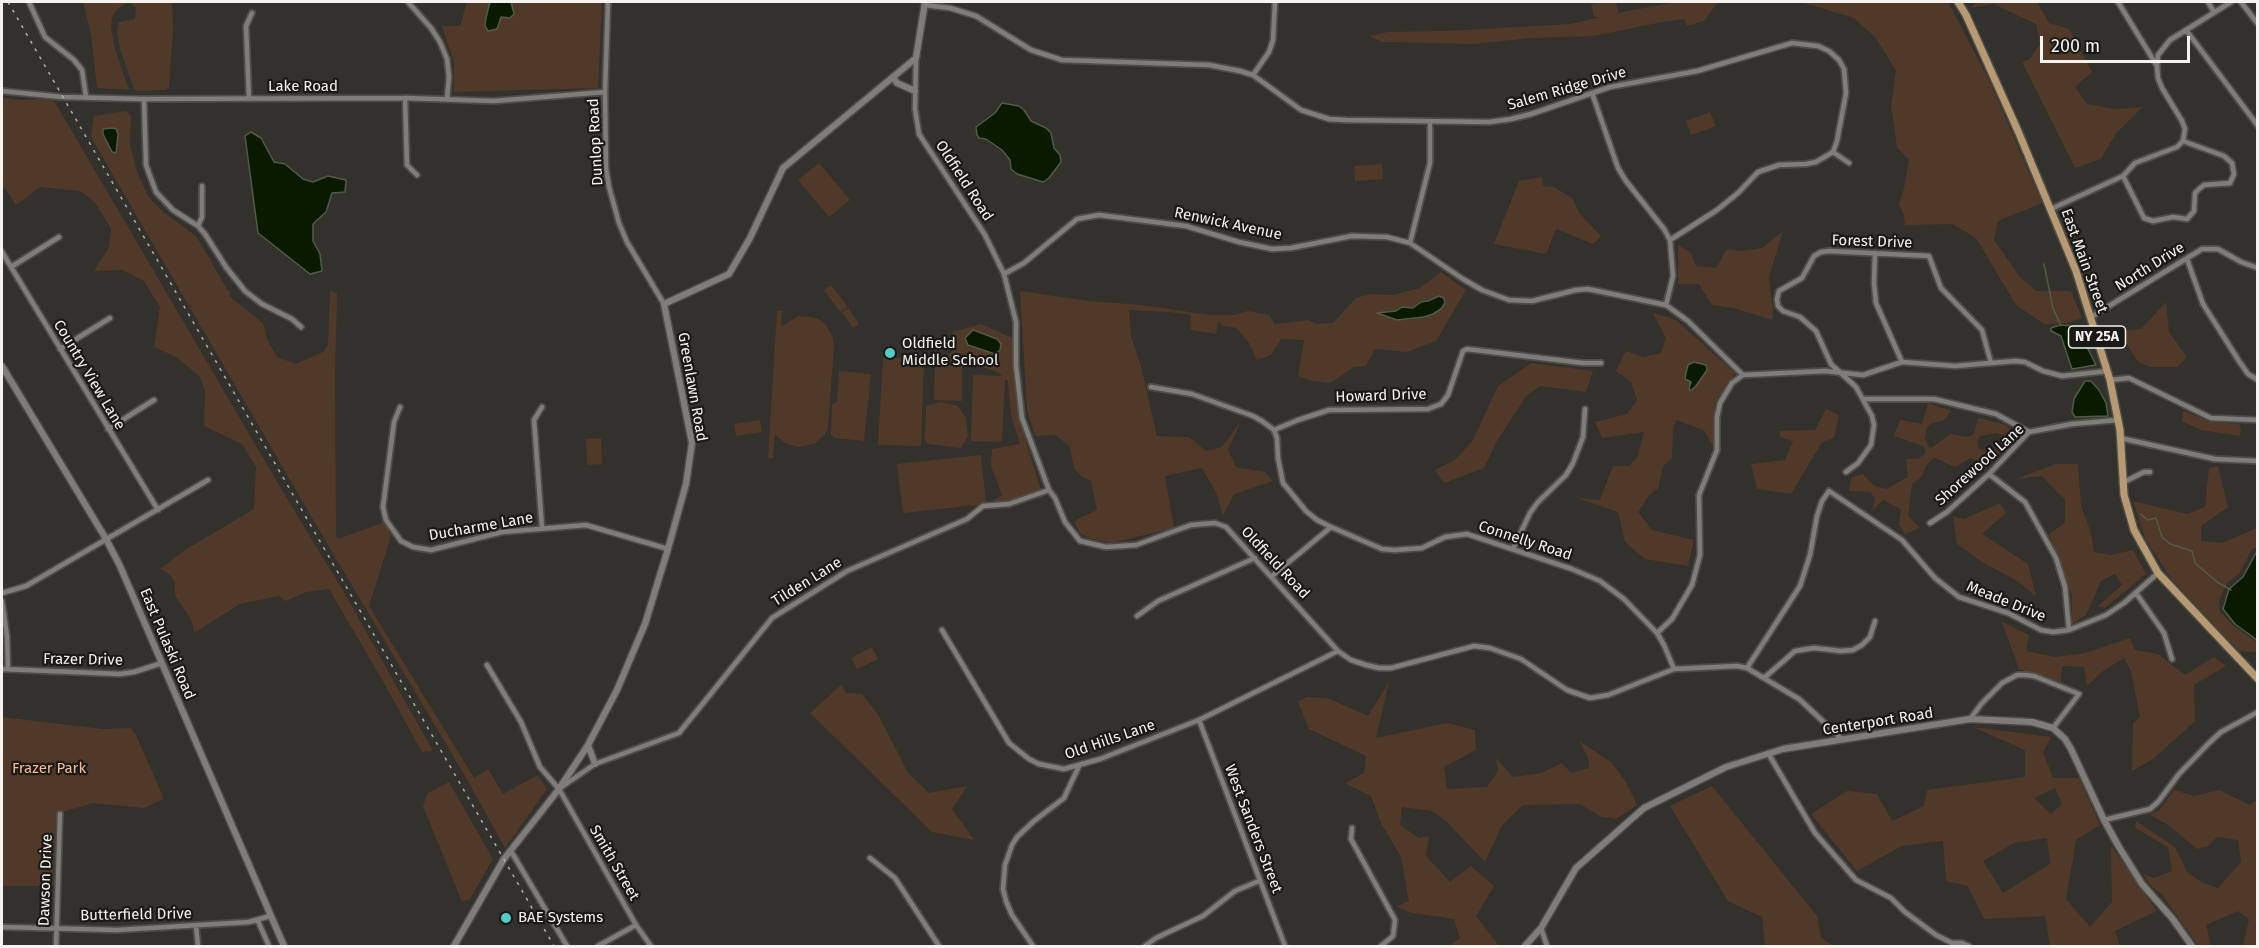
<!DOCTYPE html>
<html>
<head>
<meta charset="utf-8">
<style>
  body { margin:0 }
  #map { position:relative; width:2259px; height:948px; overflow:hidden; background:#33312b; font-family:"Fira Sans",sans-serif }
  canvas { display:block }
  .frame { position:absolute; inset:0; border:3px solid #f4f3ef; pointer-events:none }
  .scale { position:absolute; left:2040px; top:36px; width:150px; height:27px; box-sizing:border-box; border:3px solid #f4f3ef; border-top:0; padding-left:8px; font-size:18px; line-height:21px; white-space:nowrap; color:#f4f3ef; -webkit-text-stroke:4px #1a1916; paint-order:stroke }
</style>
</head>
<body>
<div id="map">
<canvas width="2259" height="948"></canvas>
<div class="frame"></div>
<div class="scale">200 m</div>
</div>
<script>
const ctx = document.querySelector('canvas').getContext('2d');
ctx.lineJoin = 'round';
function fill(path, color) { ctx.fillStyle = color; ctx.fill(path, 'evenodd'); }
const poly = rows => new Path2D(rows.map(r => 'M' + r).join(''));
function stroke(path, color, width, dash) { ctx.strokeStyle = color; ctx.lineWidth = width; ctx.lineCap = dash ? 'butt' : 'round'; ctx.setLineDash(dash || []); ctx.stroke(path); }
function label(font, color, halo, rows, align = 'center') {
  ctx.font = font + ' "Fira Sans",sans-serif'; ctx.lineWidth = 4.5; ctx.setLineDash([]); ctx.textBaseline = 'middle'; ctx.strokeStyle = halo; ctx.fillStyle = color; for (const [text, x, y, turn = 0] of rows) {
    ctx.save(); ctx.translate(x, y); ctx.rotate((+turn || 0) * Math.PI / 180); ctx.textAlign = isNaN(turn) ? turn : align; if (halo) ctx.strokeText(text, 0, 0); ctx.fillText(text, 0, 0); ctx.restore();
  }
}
fill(poly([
  [83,2,128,2,117,9,112,17,111,27,115,49,129,90,97,88,91,34],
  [129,2,172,2,173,31,169,87,165,90,136,91,134,89,120,49,117,30,119,22,135,19,136,8],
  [467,2,490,2,485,26,501,17,513,15,511,2,602,2,598,88,454,92,454,62,442,26,460,26],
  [1604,2,1616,2,1618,13,1675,2,1718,2,1704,21,1687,26,1684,19,1662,22,1594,36,1531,38,1473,44,1383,42,1368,36,1388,32,1447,31,1570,24,1601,17,1594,17,1591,4],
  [1801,2,1948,2,1991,84,2042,203,1998,221,1994,240,2019,276,2036,291,2071,291,2082,318,2067,323,2044,324,2016,305,1976,238,1952,224,1905,225,1904,216,1899,204,1904,188,1909,160,1897,147,1895,133,1891,106,1896,71,1876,38,1854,18],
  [1976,2,2037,2,2049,23,2069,29,2092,72,2075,87,2087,104,2115,109,2143,107,2116,133,2101,159,2075,168,2022,62,2030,59,2040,44,2036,24,1994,4,1971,8],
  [2,97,17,100,53,99,283,492,342,589,433,751,422,752,380,676,329,589,306,592,286,601,279,596,240,604,194,633,192,621,175,595,175,582,169,574,160,569,185,550,254,509,256,467,242,444,204,426,205,391,200,377,178,358,154,347,160,307,144,281,122,270,94,271,109,247,111,229,95,202,80,191,40,187,16,205,5,188,2,190],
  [126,111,131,115,130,145,137,172,148,196,163,212,196,236,230,294,229,296,263,323,268,341,277,357,296,364,323,352,328,345,330,291,337,293,335,374,336,536,338,539,385,522,391,536,369,606,474,778,488,769,503,794,538,775,547,789,505,848,465,776,325,540,91,137,94,116],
  [1710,112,1716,126,1691,135,1686,121],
  [819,163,850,200,829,217,798,180],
  [1382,164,1383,179,1355,181,1354,166],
  [1542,177,1543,186,1554,187,1572,198,1580,214,1601,236,1593,244,1556,229,1546,254,1494,244,1519,181],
  [1783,231,1769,277,1773,311,1772,320,1734,308,1712,305,1699,284,1678,284,1678,245,1691,253,1696,266,1716,268,1727,249,1741,251,1762,248],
  [1441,272,1466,290,1436,341,1407,352,1375,349,1366,366,1354,367,1330,383,1312,381,1298,376,1304,340,1281,339,1271,355,1257,360,1249,343,1237,328,1224,326,1218,322,1216,334,1190,330,1191,315,1169,312,1129,310,1131,336,1141,366,1157,436,1189,437,1206,451,1222,447,1241,421,1228,450,1236,467,1265,472,1273,481,1234,494,1223,516,1216,492,1202,468,1165,476,1174,528,1111,543,1089,538,1080,533,1074,521,1097,510,1091,481,1081,476,1074,468,1070,447,1056,435,1035,436,1027,409,1020,291,1089,301,1141,305,1210,315,1234,315,1248,311,1269,315,1275,324,1308,320,1316,324,1333,323,1356,298,1370,294,1393,295,1420,288],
  [1433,298,1433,314,1410,320,1391,318,1386,315,1402,307,1413,308,1421,302],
  [831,285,848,307,840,312,824,290],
  [2166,302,2169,332,2187,357,2177,367,2151,367,2138,362,2119,332,2141,329],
  [848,308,859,324,853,328,842,312],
  [777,311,782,311,781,327,798,316,811,317,818,319,825,324,832,335,834,345,828,427,825,434,814,444,798,447,785,443,775,434,773,458,768,458],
  [1653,313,1676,320,1735,373,1715,402,1713,446,1704,430,1676,420,1673,430,1672,458,1663,466,1658,489,1650,494,1638,512,1652,530,1694,540,1688,566,1645,559,1625,542,1618,512,1577,498,1600,500,1613,466,1629,466,1637,458,1644,432,1602,438,1595,422,1627,414,1637,400,1631,382,1616,371,1626,351,1643,357,1661,353,1666,338],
  [981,324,1012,338,1016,402,1026,442,1043,496,1007,508,990,508,991,502,1002,495,991,466,992,449,1020,444,1011,415,1008,381,1005,379,1002,442,971,441,973,375,1002,376,998,372,959,360,948,361,948,355,956,348,952,332],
  [978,331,984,335,988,352,968,345],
  [883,358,924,358,921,446,878,445],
  [1531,363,1593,371,1586,392,1540,386,1526,396,1497,441,1484,468,1444,483,1435,470,1456,459,1473,440,1498,386],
  [935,366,962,366,962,401,934,400],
  [839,371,871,374,864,441,835,438,831,435,832,404,837,402],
  [941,402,958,406,966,418,968,436,961,448,928,444,925,441,926,406],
  [1928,403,1951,411,1943,421,1932,423,1927,427,1925,439,1930,449,1950,434,1968,437,1974,434,1978,418,2006,425,2014,433,2016,438,1996,433,1980,436,1977,440,1979,449,1986,451,2004,448,1991,461,1983,464,1971,458,1957,466,1952,466,1934,457,1926,466,1922,476,1912,484,1908,516,1920,528,1905,534,1899,525,1901,509,1883,500,1872,511,1875,498,1870,492,1849,491,1851,478,1863,474,1874,486,1886,489,1908,477,1906,459,1918,459,1926,453,1923,446,1894,436,1900,420,1922,424],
  [1826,409,1839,415,1834,438,1822,442,1791,494,1757,489,1751,464,1785,460,1793,441,1780,437,1780,431,1815,430],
  [2183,411,2211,422,2239,424,2241,429,2240,436,2201,430,2182,421],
  [760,420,762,432,736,436,734,424],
  [601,438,602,464,587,465,586,439],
  [981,455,986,504,903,513,897,464],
  [2056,464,2078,464,2081,506,2091,533,2094,552,2111,555,2133,550,2146,574,2105,608,2098,606,2122,585,2115,574,2101,581,2086,615,2072,624,2072,596,2049,534,2065,523,2065,500,2042,476,2016,479],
  [2218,466,2228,507,2201,526,2201,541,2222,543,2257,528,2257,547,2252,549,2239,574,2227,583,2220,598,2219,610,2233,626,2257,642,2257,652,2239,651,2172,580,2146,540,2133,501,2187,514,2205,507,2209,468],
  [2000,503,2006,513,1982,534,2028,564,2036,596,2017,581,1982,562,1957,544,1953,516,1964,519],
  [2002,622,2029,635,2026,651,2055,657,2085,653,2130,638,2135,650,2158,654,2185,675,2214,657,2226,666,2194,685,2195,721,2153,759,2132,771,2133,723,2140,717,2131,671,2124,658,2103,671,2087,686,2084,667,2062,666,2061,682,2019,669],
  [872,647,878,659,857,669,851,658],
  [1389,682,1376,738,1447,723,1475,730,1476,750,1444,767,1447,789,1487,787,1498,771,1496,758,1513,777,1541,773,1562,763,1571,773,1589,768,1588,757,1579,741,1611,762,1626,782,1637,805,1616,819,1602,817,1580,804,1523,805,1502,825,1485,862,1446,821,1432,811,1402,807,1400,825,1419,838,1429,836,1426,856,1450,882,1471,866,1494,886,1476,916,1499,946,1449,946,1460,938,1454,919,1413,913,1396,907,1409,901,1401,857,1381,823,1371,796,1345,783,1364,773,1366,756,1309,729,1298,702,1307,697,1327,698,1368,716],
  [841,685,846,693,862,694,879,716,908,773,929,793,967,786,952,809,974,840,932,832,810,713],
  [2,717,103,729,131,728,136,735,164,799,144,808,93,803,56,814,53,886,2,886],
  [1973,727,2051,737,2043,752,2053,778,2079,778,2100,825,2076,840,2066,899,2090,927,2112,902,2111,846,2157,911,2115,931,2120,946,2050,946,2045,916,1984,919,1968,886,1946,881,1943,841,1902,846,1857,871,1811,814,1847,791,1877,794,1892,821,1924,806,1927,790,2025,777,2025,750],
  [2055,788,2062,804,2051,814,2034,798],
  [2047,838,2050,864,2003,893,1983,861,2014,843],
  [449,782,493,859,470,899,462,902,423,806,428,793],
  [1712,786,1817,916,1821,938,1834,946,1765,946,1762,917,1728,901,1670,806],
  [2174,790,2194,796,2219,790,2250,805,2257,800,2257,946,2243,946,2249,919,2238,911,2206,925,2211,946,2198,946,2161,893,2152,887,2143,874,2154,878,2172,871,2168,847,2135,828,2136,821,2175,847,2187,872,2203,883,2218,888,2241,862,2238,840,2217,837,2208,846,2197,849,2168,825,2150,815,2160,809]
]), '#51392a');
const water = poly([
  [490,2,511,2,514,14,510,18,501,17,497,29,488,31,485,26,486,18,490,2],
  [1002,103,1019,106,1024,110,1031,121,1046,128,1051,133,1054,148,1060,155,1061,162,1049,178,1043,182,1017,174,1011,169,1010,160,1002,150,986,139,979,138,977,135,976,127,995,113,1002,103],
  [113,128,116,129,118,134,116,153,112,152,103,134,103,129,113,128],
  [251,132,261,138,274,162,285,164,303,179,313,182,328,176,346,180,345,192,332,193,326,212,313,224,313,241,320,254,322,271,310,274,258,233,245,136,251,132],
  [1439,296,1444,298,1445,303,1441,309,1433,314,1424,317,1397,320,1377,313,1396,311,1402,307,1413,308,1421,302,1428,301,1439,296],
  [2060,325,2072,326,2083,333,2083,339,2096,365,2072,369,2061,336,2051,331,2051,328,2060,325],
  [973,330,997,339,1001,344,1000,350,995,354,968,345,965,338,973,330],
  [1694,362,1706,365,1707,370,1696,386,1690,391,1689,388,1691,382,1685,379,1686,373,1688,365,1694,362],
  [2085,381,2091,381,2099,390,2106,403,2108,416,2075,417,2072,412,2074,399,2085,381],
  [2256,553,2257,553,2257,640,2235,624,2223,609,2229,589,2243,577,2256,553]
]);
fill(water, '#0a1a00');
stroke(water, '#505b48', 1.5);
stroke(poly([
  [2044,264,2053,308,2061,326],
  [2141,514,2147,520,2156,518,2162,537,2170,544,2192,551,2195,563,2217,582,2231,590]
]), '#505b48', 1.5);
const street = poly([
  [29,2,45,37,74,60,82,70,86,97],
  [408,2,431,28,440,42,447,59,449,77,447,99],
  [608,2,605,92,606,168,609,187,619,223,627,242,664,304],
  [2118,2,2157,66],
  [2208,2,2214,12],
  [2241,2,2258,24],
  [925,5,950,8,976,16,1031,50,1062,60,1209,65,1240,71,1253,75,1301,110,1329,119,1346,120,1489,122,1511,119,1531,114,1610,87,1697,71,1792,43,1818,46,1829,51,1839,60,1844,69,1846,93,1837,141,1833,152,1816,162,1806,164,1779,165,1758,172,1738,193,1717,210,1670,240],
  [2186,30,2258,126],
  [916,58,915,109,919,134,985,235,1004,274,1016,322,1016,365,1022,418,1049,490,1055,498,1065,522,1080,541,1106,547,1136,545,1191,525,1215,523,1226,527,1338,651,1351,660,1366,665,1379,668,1391,668,1474,646,1490,648,1521,659,1567,690,1590,698,1608,695,1674,669,1737,666,1747,668,1799,699,1843,740],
  [1253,75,1269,52,1273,40,1275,2],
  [2,91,62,97,144,99,405,98,494,101,605,92],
  [1592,93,1618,168,1626,181,1664,229,1670,240,1673,276,1666,305],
  [249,98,246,26,252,13],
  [405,98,407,165,417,175],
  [144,99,146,165,156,192,173,210,198,226,205,234,226,267,245,291,262,304,292,319,301,327],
  [1833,152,1849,163],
  [2123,176,2144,218,2153,221,2173,217,2187,219,2194,211,2195,193,2199,189,2204,185,2230,183,2234,174,2232,163,2224,156,2183,141],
  [2051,209,2123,176,2135,163,2177,147,2183,141,2185,129,2182,121,2162,88,2158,78,2157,66,2158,55,2170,40,2231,2],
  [198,226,202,217,202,186],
  [1410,243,1430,163,1430,122],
  [2,252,158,510],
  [1875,253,1874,283,1876,303,1902,362],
  [2187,259,2203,304,2239,361,2248,374,2258,380],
  [11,267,59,237],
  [1004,274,1024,263,1077,219,1099,215,1186,226,1239,242,1272,249,1291,248,1352,236,1387,237,1410,243,1463,279,1482,290,1509,300,1532,301,1576,290,1588,289,1666,305,1688,321,1743,375],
  [2091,317,2202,249,2218,249,2241,262,2258,268],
  [60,349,110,318],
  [2110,380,2129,378,2211,418,2258,420],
  [1151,387,1192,394,1253,416,1262,421,1274,430,1277,438,1278,458,1283,483,1306,511,1317,520,1331,527,1382,549,1395,550,1422,548,1445,537,1467,534,1572,569,1600,581,1624,599,1657,633,1664,645,1674,669],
  [1863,399,1934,399,1996,414,2029,432],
  [400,407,394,422,383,507,386,520,401,541,413,547,431,550,502,532,586,525,668,549],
  [542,407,534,420,542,528],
  [108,429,154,400],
  [1274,430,1298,420,1329,410,1428,409,1441,404,1448,395,1463,351,1467,349,1583,363,1601,363],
  [2120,438,2215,459,2258,461],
  [1846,472,1858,463,1871,445,1874,425,1872,416,1856,387,1831,364,1816,331,1800,317,1783,311,1778,306,1777,299,1779,291,1802,278,1814,256,1821,252,1829,251,1929,256,1941,288,1982,330,1991,363],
  [1989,474,2025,502,2056,558,2065,587,2069,630],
  [2122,483,2144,472,2150,472],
  [1930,523,1947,512,1989,474,2029,432,2072,424,2118,420],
  [1513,549,1530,513,1538,502,1566,475,1573,463,1583,437,1585,409],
  [1272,576,1331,527],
  [2,593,26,586,208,480],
  [2136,593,2164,633,2172,659],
  [2,601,7,636,8,669],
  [1137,616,1158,601,1255,558],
  [942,630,1009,743,1029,759,1039,764,1064,769,1100,759,1199,720,1338,651],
  [1657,633,1672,619,1692,585,1700,555,1699,495,1717,450,1717,417,1720,403,1732,383,1743,375,1825,371,1863,375,1902,362,1955,366,2015,361,2025,362,2043,371,2062,376,2108,371],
  [487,665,521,722,540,767,559,789,636,925,651,946],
  [1747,668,1800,586,1810,555,1817,516,1822,501,1829,491,1902,540,1935,578,1959,597,2008,613,2041,630,2053,632,2069,630,2106,615,2124,603,2158,573],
  [2,669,120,674,134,672,162,663],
  [1764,678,1795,651,1814,648,1841,651,1853,650,1862,645,1870,637,1875,621],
  [1970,719,1982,703,2002,683,2017,675,2026,675,2034,676,2079,694,2053,728],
  [1199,720,1285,946],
  [1768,753,1815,833,1856,880,1891,898,1905,912,1936,935,1952,943,1962,943,1969,946],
  [560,788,595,764,679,733,772,618,847,571,967,519,983,506,1009,504,1049,490],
  [2104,820,2150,809,2158,802,2179,774,2209,743,2221,732,2258,712],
  [1352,828,1351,839,1395,920,1393,936,1381,946],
  [511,851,567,946],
  [870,858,895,878,939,946],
  [258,921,269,946],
  [196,926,198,946],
  [2,927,117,930,249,922,270,916],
  [1541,928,1547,946],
  [56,946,60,814],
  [598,946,636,925],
  [1033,946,1012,915,1006,901,1003,889,1005,865,1012,845,1017,837,1034,821,1064,798,1079,766],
  [1145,946,1156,938,1203,916,1235,891,1259,881]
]);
const secondary = poly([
  [893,77,897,83,915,91],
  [2,366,106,539,120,566,284,946],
  [588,745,595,764],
  [454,946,504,859,559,789,588,745,617,690,645,624,668,549,686,484,692,443,664,304,729,274,750,238,783,168,916,58,925,2],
  [1525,946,1541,928,1576,868,1644,808,1726,767,1783,749,1970,719,2032,722,2053,728,2065,739,2071,749,2104,820,2119,847,2142,884,2172,918,2192,946]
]);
const primary = poly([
  [1958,2,1966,15,2018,131,2076,271,2110,380,2120,430,2124,495,2134,530,2158,573,2258,679]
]);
stroke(street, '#4e4d49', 8);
stroke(secondary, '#4e4d49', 9);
stroke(primary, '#4e4d49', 10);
stroke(street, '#7f7d77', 4.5);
stroke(secondary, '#7f7d77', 6);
stroke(primary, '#b79972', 7);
stroke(poly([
  [8,2,554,946]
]), '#b2b1ac', 1.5, [3, 6]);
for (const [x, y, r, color] of [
  [890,353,6,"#52cdcc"],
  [506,918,6,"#52cdcc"]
]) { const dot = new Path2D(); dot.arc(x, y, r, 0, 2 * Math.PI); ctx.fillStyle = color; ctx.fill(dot); stroke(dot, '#1a1916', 2); }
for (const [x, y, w] of [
  [2097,337,57]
]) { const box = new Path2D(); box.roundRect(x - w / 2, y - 11, w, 22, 4.5); ctx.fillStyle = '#1a1916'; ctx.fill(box); stroke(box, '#f4f3ef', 1.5); }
label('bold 14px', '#f4f3ef', null, [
  ["NY 25A",2097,337]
]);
label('15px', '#f4f3ef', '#1a1916', [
  ["Lake Road",303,87],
  ["Salem Ridge Drive",1567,89,-16],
  ["Dunlop Road",596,142,-93],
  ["Oldfield Road",964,181,57],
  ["Renwick Avenue",1228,224,12],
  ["Forest Drive",1872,242,2],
  ["East Main Street",2084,261,70],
  ["North Drive",2150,267,-32],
  ["Country View Lane",89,375,59],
  ["Greenlawn Road",692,387,80],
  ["Howard Drive",1381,396,-2],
  ["Shorewood Lane",1980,465,-42],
  ["Ducharme Lane",481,527,-10],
  ["Connelly Road",1525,541,18],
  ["Oldfield Road",1275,563,47],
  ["Tilden Lane",807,582,-32],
  ["Meade Drive",2006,602,22],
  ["East Pulaski Road",167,644,67],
  ["Frazer Drive",83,660,1],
  ["Centerport Road",1878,722,-9],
  ["Old Hills Lane",1110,740,-19],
  ["West Sanders Street",1253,829,69],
  ["Smith Street",614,863,60],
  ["Dawson Drive",46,880,-88],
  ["Butterfield Drive",136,915,-1]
]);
label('15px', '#f4f3ef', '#1a1916', [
  ["Oldfield",902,344],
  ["Middle School",902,361],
  ["BAE Systems",518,918]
], 'left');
label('15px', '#f9bc97', '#1a1916', [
  ["Frazer Park",49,769]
]);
</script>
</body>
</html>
